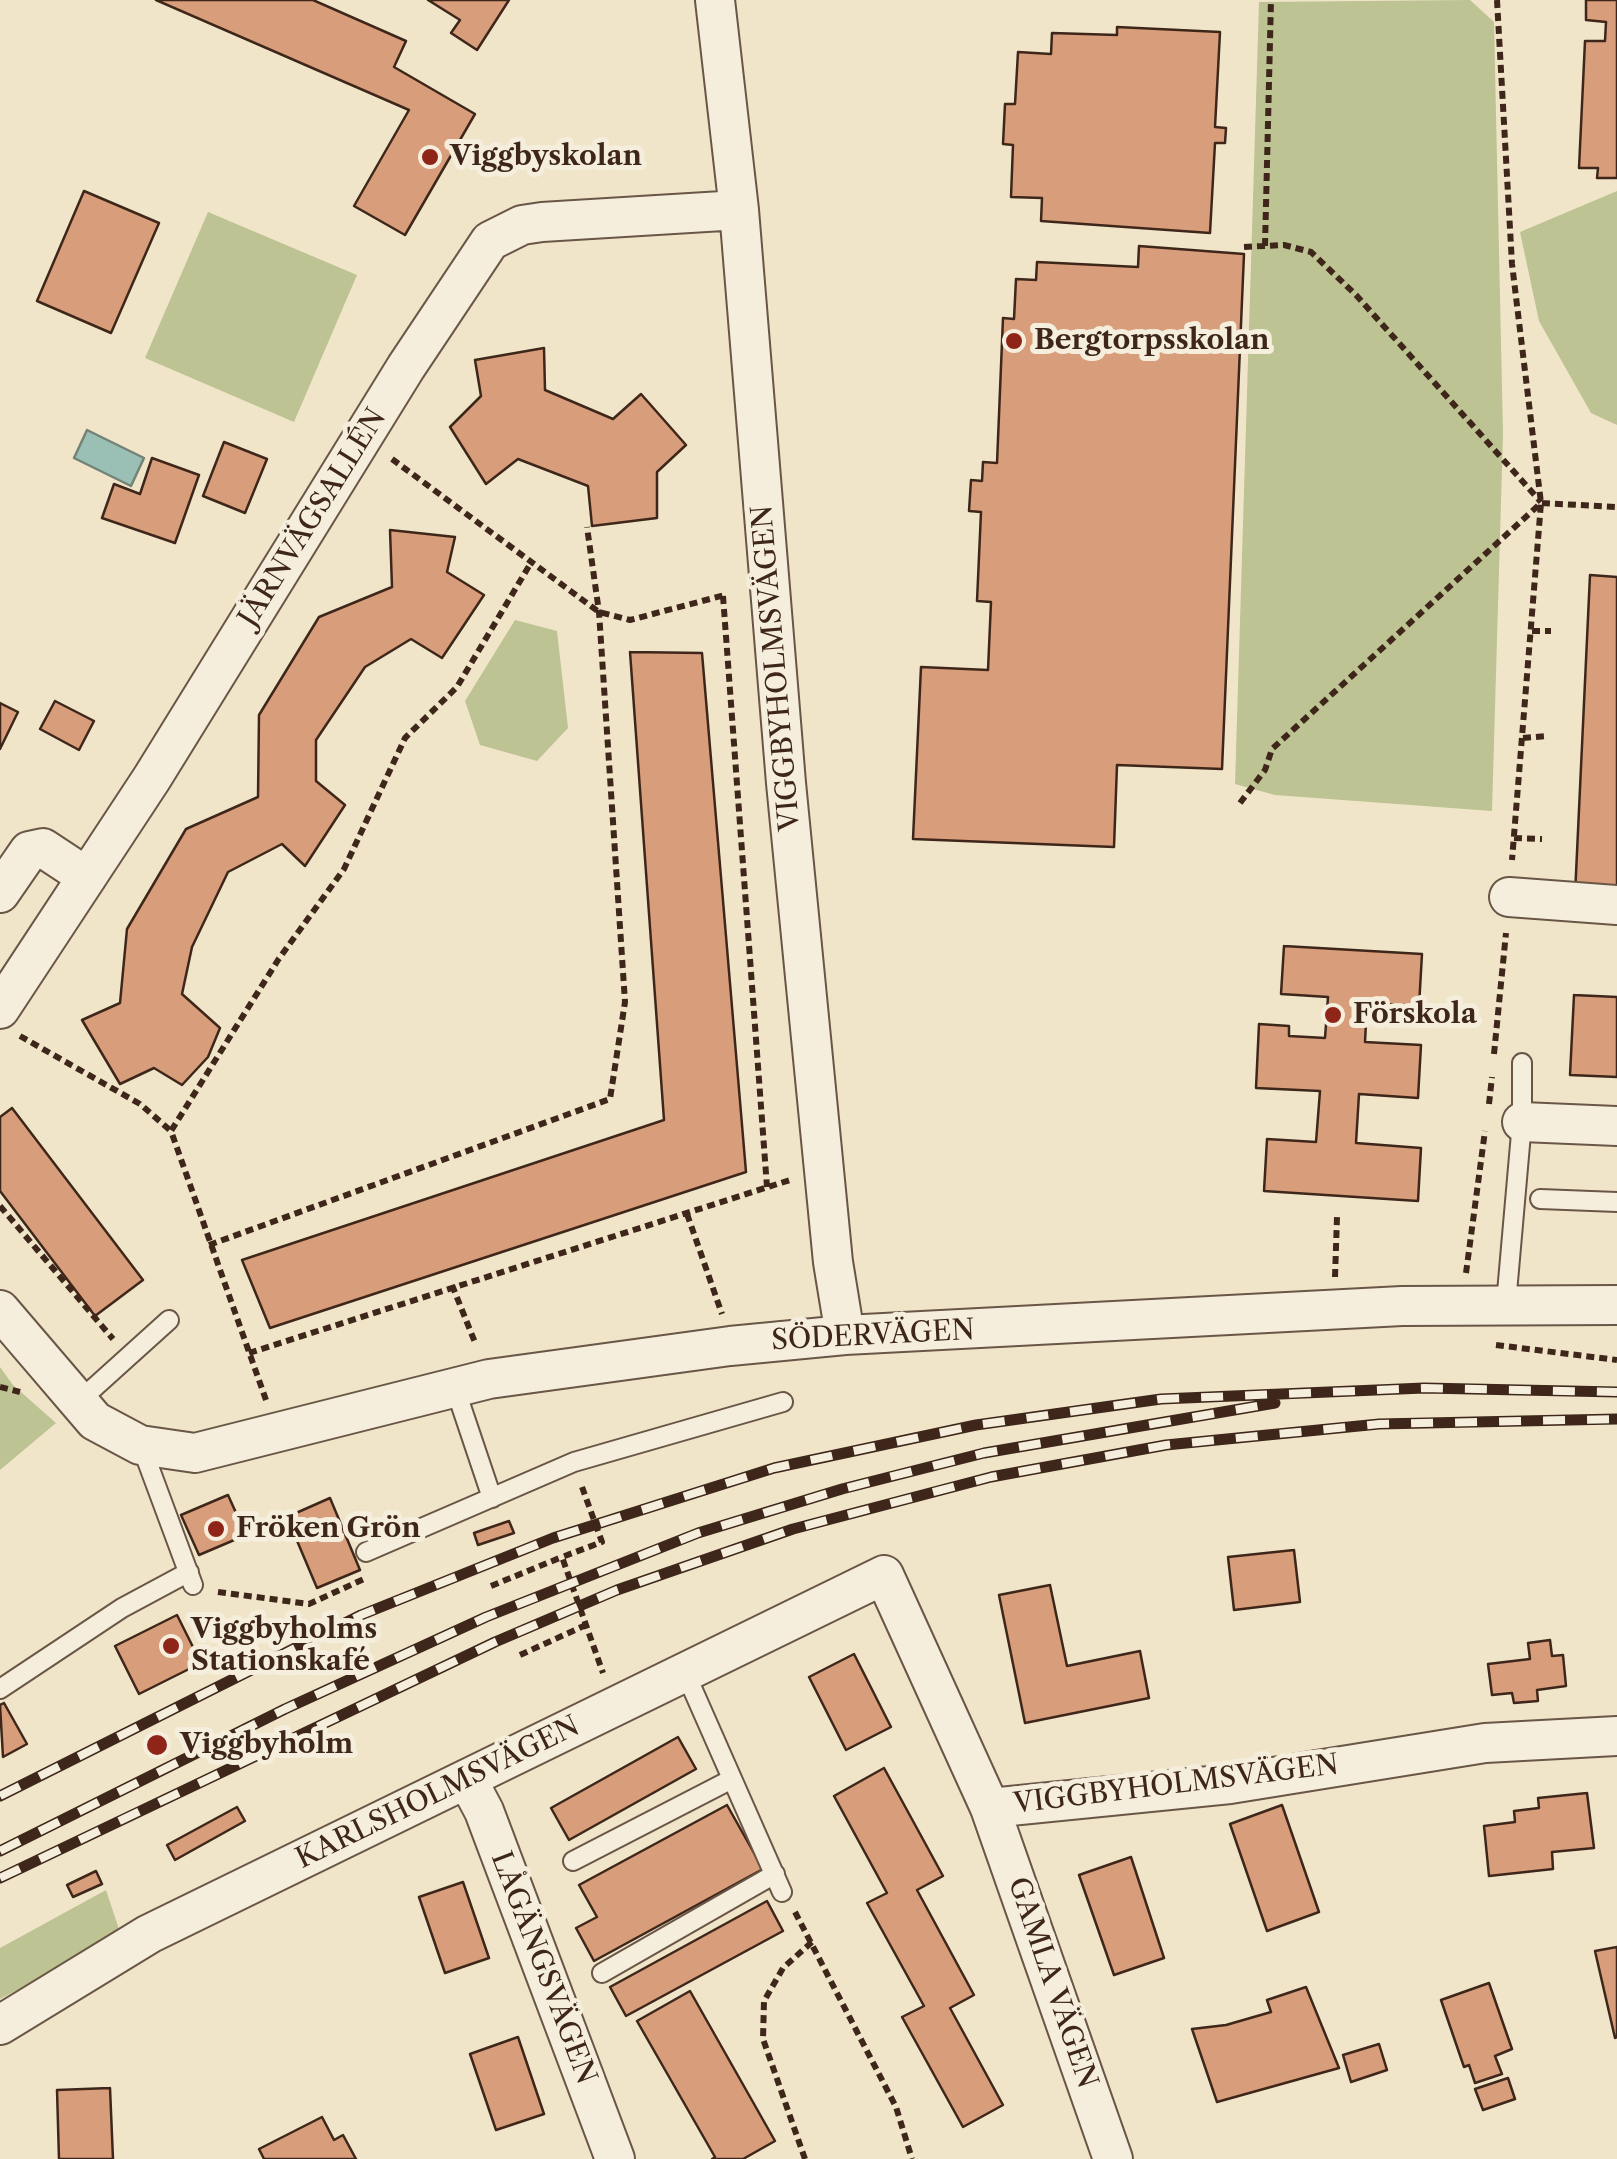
<!DOCTYPE html>
<html>
<head>
<meta charset="utf-8">
<style>
  body { margin:0 }
  canvas { display:block; background:#f0e5c9 }
</style>
</head>
<body>
<canvas width="1617" height="2159"></canvas>
<script>
const ctx = document.querySelector('canvas').getContext('2d');
ctx.lineJoin = 'round';
function fill(path, color) { ctx.fillStyle = color; ctx.fill(path, 'evenodd'); }
const poly = rows => new Path2D(rows.map(r => 'M' + r).join(''));
function stroke(path, color, width, dash) { ctx.strokeStyle = color; ctx.lineWidth = width; ctx.lineCap = dash ? 'butt' : 'round'; ctx.setLineDash(dash || []); ctx.stroke(path); }
function label(font, color, halo, rows, align = 'center') {
  ctx.font = font + ' "Libre Caslon Text",serif'; ctx.lineWidth = 10; ctx.setLineDash([]); ctx.textBaseline = 'middle'; ctx.strokeStyle = halo; ctx.fillStyle = color; for (const [text, x, y, turn = 0] of rows) {
    ctx.save(); ctx.translate(x, y); ctx.rotate((+turn || 0) * Math.PI / 180); ctx.textAlign = isNaN(turn) ? turn : align; if (halo) ctx.strokeText(text, 0, 0); ctx.fillText(text, 0, 0); ctx.restore();
  }
}
fill(poly([
  [1470,0,1494,22,1503,434,1492,811,1275,795,1235,784,1259,2],
  [1617,191,1617,425,1591,413,1539,321,1520,232],
  [208,212,357,275,294,422,145,358],
  [515,620,557,631,568,728,537,761,480,745,465,701],
  [0,1367,13,1385,56,1423,0,1470],
  [106,1890,121,1935,0,1999,0,1948]
]), '#bec393');
const water = poly([
  [87,430,144,458,131,486,74,458,87,430]
]);
fill(water, '#9abfb4');
stroke(water, '#758276', 2.5);
const building = poly([
  [156,0,313,0,406,41,394,67,475,114,405,235,354,206,409,110,156,0],
  [428,0,509,0,477,50,451,33,460,20,428,0],
  [1586,0,1617,0,1617,178,1597,178,1598,168,1579,168,1585,41,1605,41,1606,22,1586,20,1586,0],
  [1117,27,1220,32,1215,127,1226,128,1225,143,1215,143,1210,233,1041,221,1042,198,1011,197,1013,145,1003,144,1005,104,1015,104,1018,52,1051,54,1052,33,1117,35,1117,27],
  [84,191,159,223,111,333,37,301,84,191],
  [1139,246,1244,254,1222,769,1117,765,1114,847,913,839,921,667,988,670,991,602,977,601,981,512,969,511,971,480,982,481,983,462,997,463,1003,318,1014,319,1016,279,1036,280,1037,262,1138,267,1139,246],
  [544,348,545,390,613,419,641,394,686,445,657,472,657,518,592,526,588,486,518,459,486,484,450,427,481,396,475,360,544,348],
  [224,442,267,459,245,513,203,496,224,442],
  [152,458,199,475,175,543,102,518,114,484,140,494,152,458],
  [390,530,455,537,447,572,484,595,442,658,411,639,365,667,316,740,316,781,345,805,305,866,282,844,228,872,192,947,182,994,220,1028,208,1057,182,1085,154,1068,120,1084,82,1020,120,1003,127,929,186,829,258,797,259,715,319,617,392,587,390,530],
  [1590,575,1617,577,1617,896,1575,895,1590,575],
  [630,652,702,653,746,1172,270,1328,242,1260,664,1120,630,652],
  [55,701,94,721,79,750,40,729,55,701],
  [0,703,18,712,0,749,0,703],
  [1284,946,1422,954,1419,1006,1367,1003,1365,1042,1421,1045,1418,1098,1359,1094,1356,1143,1421,1148,1418,1201,1264,1191,1267,1139,1316,1142,1320,1091,1256,1088,1259,1024,1289,1026,1289,1036,1325,1038,1328,997,1281,994,1284,946],
  [1574,995,1617,997,1617,1077,1570,1075,1574,995],
  [12,1108,143,1280,95,1316,0,1191,0,1117,12,1108],
  [228,1495,246,1535,199,1555,181,1515,228,1495],
  [330,1498,360,1570,317,1588,287,1517,330,1498],
  [509,1521,514,1533,478,1545,474,1533,509,1521],
  [1294,1550,1300,1602,1234,1610,1228,1557,1294,1550],
  [1050,1585,1067,1666,1140,1651,1149,1698,1025,1723,999,1595,1050,1585],
  [177,1615,201,1663,139,1694,115,1646,177,1615],
  [1550,1640,1552,1656,1563,1655,1566,1686,1537,1690,1538,1701,1514,1703,1512,1693,1492,1695,1488,1664,1530,1659,1528,1643,1550,1640],
  [854,1654,891,1727,846,1750,809,1677,854,1654],
  [4,1703,27,1744,3,1757,0,1705,4,1703],
  [678,1737,696,1769,569,1840,551,1808,678,1737],
  [884,1768,943,1876,917,1890,974,1995,950,2008,1003,2105,963,2127,902,2017,924,2006,867,1903,887,1893,834,1796,884,1768],
  [1587,1793,1594,1848,1552,1852,1553,1869,1489,1876,1484,1826,1515,1822,1514,1811,1539,1808,1538,1798,1587,1793],
  [727,1805,763,1869,594,1961,576,1928,597,1917,579,1885,727,1805],
  [1282,1805,1319,1912,1267,1931,1230,1824,1282,1805],
  [237,1807,245,1821,175,1860,167,1845,237,1807],
  [1131,1857,1164,1958,1114,1975,1079,1875,1131,1857],
  [96,1871,102,1884,73,1897,67,1885,96,1871],
  [463,1882,489,1958,445,1973,419,1897,463,1882],
  [767,1901,783,1931,626,2016,610,1987,767,1901],
  [1617,1947,1617,2037,1615,2038,1595,1951,1617,1947],
  [1489,1983,1512,2049,1495,2056,1502,2074,1475,2083,1469,2065,1464,2067,1441,2000,1489,1983],
  [1306,1987,1339,2068,1217,2102,1192,2029,1226,2025,1271,2012,1267,2000,1306,1987],
  [690,1991,775,2141,743,2159,712,2159,715,2157,637,2021,690,1991],
  [518,2037,544,2114,496,2130,470,2054,518,2037],
  [1379,2044,1387,2070,1351,2082,1343,2055,1379,2044],
  [1508,2078,1515,2099,1483,2110,1475,2089,1508,2078],
  [110,2088,113,2159,59,2159,57,2090,110,2088],
  [322,2117,334,2140,343,2135,356,2159,264,2159,259,2149,322,2117]
]);
fill(building, '#d89d7a');
stroke(building, '#3e271a', 2.5);
const lane = poly([
  [1540,1199,1617,1202],
  [1506,1304,1522,1122,1522,1063],
  [455,1388,492,1498],
  [77,1403,169,1320],
  [141,1445,193,1585],
  [366,1552,574,1462,783,1402],
  [685,1672,782,1892],
  [0,1689,122,1608,189,1572],
  [573,1861,732,1779],
  [602,1973,775,1874]
]);
const street = poly([
  [715,0,739,210,786,783,833,1262,845,1335],
  [0,893,29,851,43,848,87,877],
  [1509,897,1617,905],
  [0,1009,152,778,406,367,490,241,522,225,542,222,739,210],
  [1522,1122,1617,1126],
  [0,1310,95,1421,140,1445,195,1453,489,1379,730,1346,845,1335,1402,1306,1617,1305],
  [467,1779,484,1811,615,2159],
  [990,1808,1230,1784,1485,1743,1617,1736],
  [0,2025,149,1934,884,1575,990,1808,1113,2159]
]);
stroke(lane, '#6a5646', 22);
stroke(street, '#6a5646', 42);
stroke(poly([
  [1497,0,1512,264,1541,503,1512,860],
  [1265,246,1271,0],
  [1244,247,1284,245,1311,252,1356,295,1541,502],
  [392,459,599,612,630,620,725,595],
  [723,596,767,1187],
  [1532,631,1551,631],
  [1523,738,1547,736],
  [1240,803,1265,770,1272,749,1541,503,1617,507],
  [1514,838,1542,839],
  [20,1036,140,1104,171,1131],
  [1494,1054,1506,933],
  [1489,1104,1492,1077],
  [0,1206,113,1339],
  [687,1214,722,1314],
  [209,1245,610,1099,625,1002,599,612,587,527],
  [1466,1273,1485,1131],
  [1335,1277,1337,1217],
  [452,1285,476,1345],
  [1496,1345,1617,1360],
  [249,1353,790,1180],
  [0,1387,20,1392],
  [266,1400,171,1131,278,960,344,869,405,738,457,687,532,561],
  [582,1487,602,1542,562,1557,603,1673],
  [491,1586,562,1557],
  [218,1592,309,1604,364,1579],
  [520,1655,586,1625],
  [795,1912,896,2107,912,2159],
  [805,2159,763,2039,764,2001,783,1968,813,1941]
]), '#3e271a', 6, [8, 5]);
stroke(lane, '#f5eedc', 18);
stroke(street, '#f5eedc', 38);
const rail = poly([
  [0,1796,361,1615,553,1538,774,1468,976,1425,1161,1399,1424,1388,1617,1392],
  [0,1851,285,1709,486,1617,698,1533,842,1489,984,1453,1275,1403],
  [0,1878,495,1642,617,1590,793,1529,991,1477,1166,1445,1379,1424,1617,1419]
]);
stroke(rail, '#3e271a', 11);
stroke(rail, '#f5eedc', 8, [22]);
for (const [x, y, r, color] of [
  [430,157,10,"#8f2418"],
  [1014,341,10,"#8f2418"],
  [1333,1015,10,"#8f2418"],
  [216,1529,10,"#8f2418"],
  [171,1646,10,"#8f2418"],
  [157,1745,12,"#8f2418"]
]) { const dot = new Path2D(); dot.arc(x, y, r, 0, 2 * Math.PI); ctx.fillStyle = color; ctx.fill(dot); stroke(dot, '#f5eedc', 4); }
label('bold 28px', '#3e271a', '#f5eedc', [
  ["Viggbyskolan",450,157],
  ["Bergtorpsskolan",1034,341],
  ["Förskola",1353,1015],
  ["Fröken Grön",236,1529],
  ["Viggbyholms",191,1630],
  ["Stationskafé",191,1662],
  ["Viggbyholm",180,1745]
], 'left');
label('28px', '#3e271a', '#f5eedc', [
  ["JÄRNVÄGSALLÉN",313,518,-58],
  ["VIGGBYHOLMSVÄGEN",777,668,-95],
  ["SÖDERVÄGEN",873,1336,-3],
  ["VIGGBYHOLMSVÄGEN",1176,1785,-7],
  ["KARLSHOLMSVÄGEN",438,1793,-26],
  ["LÅGÄNGSVÄGEN",543,1968,69],
  ["GAMLA VÄGEN",1052,1983,71]
]);
</script>
</body>
</html>
